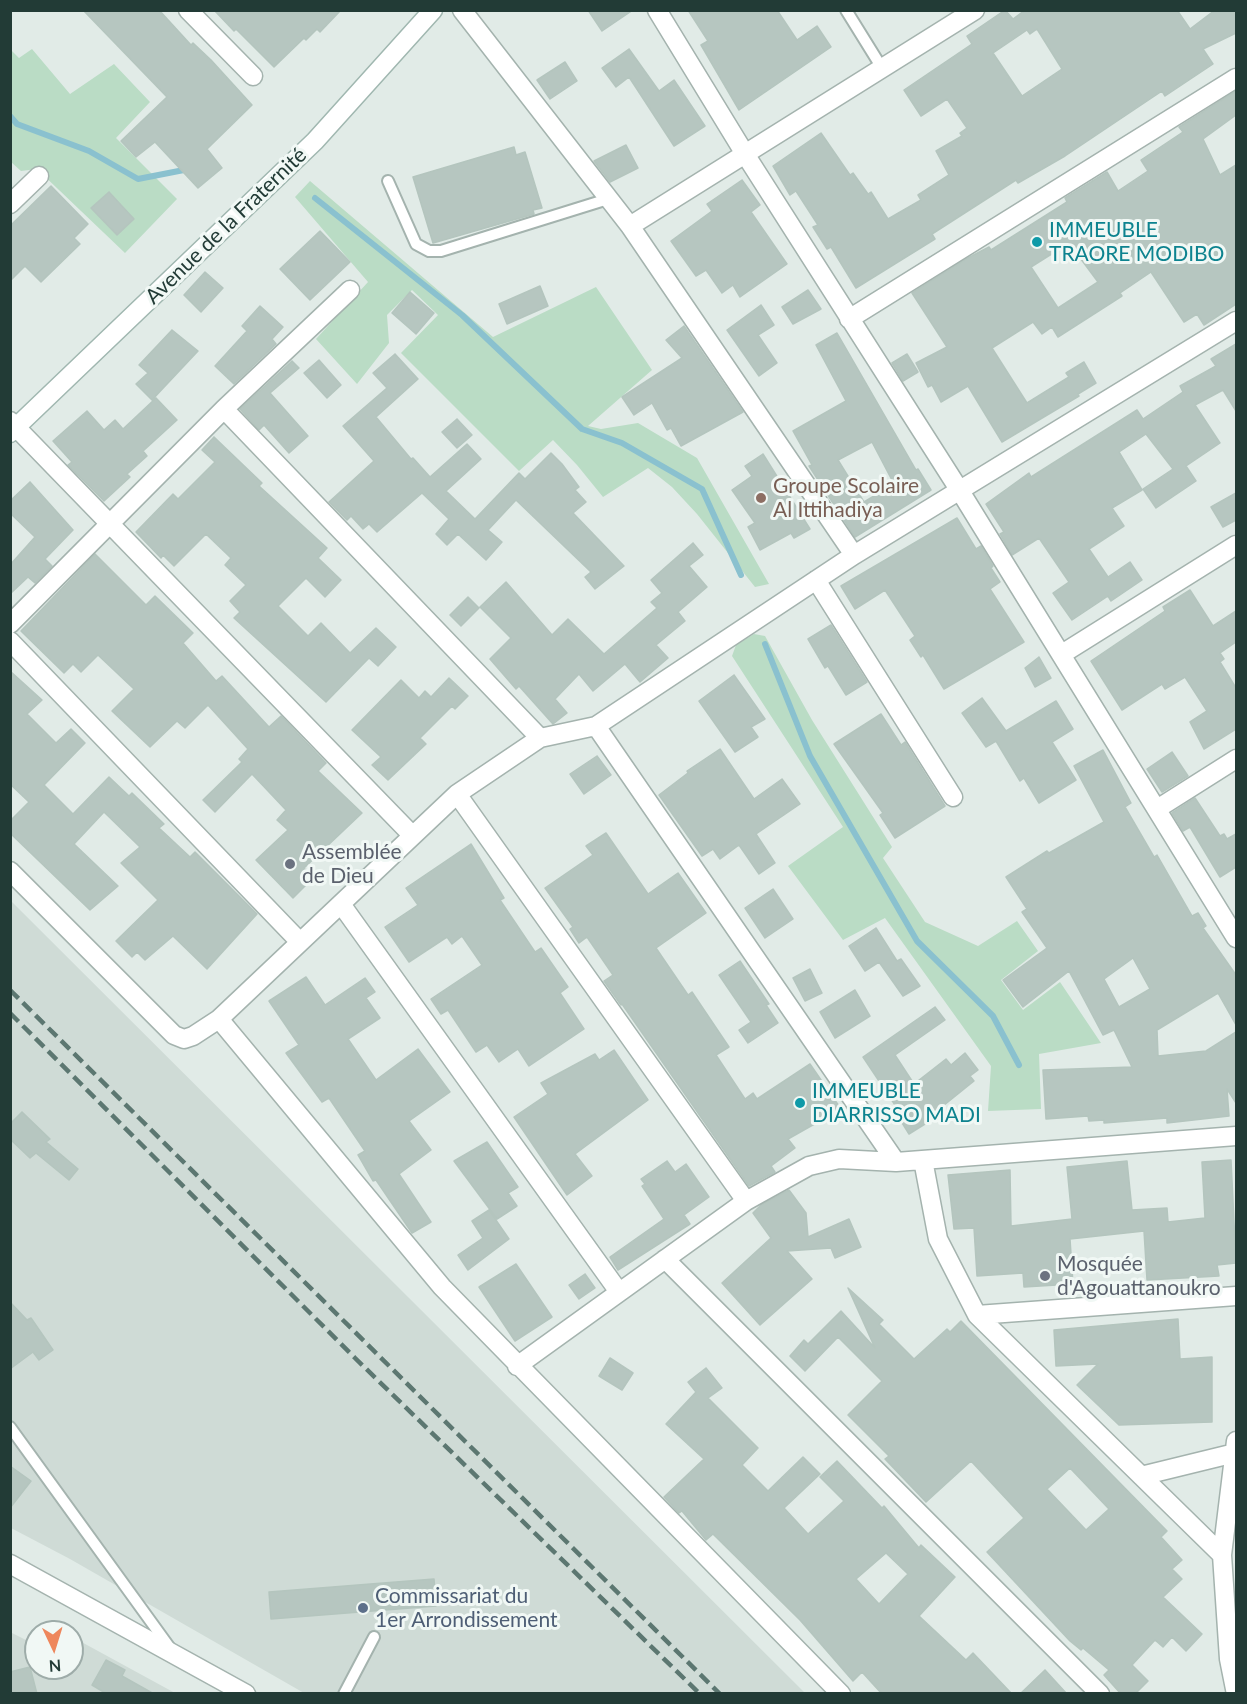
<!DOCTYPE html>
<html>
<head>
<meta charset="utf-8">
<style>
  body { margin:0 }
  #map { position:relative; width:1247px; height:1704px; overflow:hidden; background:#e1ebe7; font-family:Lato,sans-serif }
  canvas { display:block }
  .frame { position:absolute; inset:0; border:12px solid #223b36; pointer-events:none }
  .north { position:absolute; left:24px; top:1620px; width:60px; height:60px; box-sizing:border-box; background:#f1f8f5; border:2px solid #9eaca9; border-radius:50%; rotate:176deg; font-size:16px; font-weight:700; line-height:24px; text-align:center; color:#223b36 }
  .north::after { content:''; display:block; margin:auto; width:21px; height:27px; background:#ee875c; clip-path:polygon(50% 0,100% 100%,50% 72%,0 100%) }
</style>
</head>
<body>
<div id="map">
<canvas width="1247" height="1704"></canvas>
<div class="frame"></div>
<div class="north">N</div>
</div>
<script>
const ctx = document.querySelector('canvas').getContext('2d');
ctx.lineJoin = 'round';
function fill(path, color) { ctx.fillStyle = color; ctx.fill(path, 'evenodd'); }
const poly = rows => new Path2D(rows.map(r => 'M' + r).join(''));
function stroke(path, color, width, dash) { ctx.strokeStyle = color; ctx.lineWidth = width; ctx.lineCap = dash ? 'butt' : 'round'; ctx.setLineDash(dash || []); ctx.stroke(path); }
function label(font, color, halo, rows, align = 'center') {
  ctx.font = font + ' Lato,sans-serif'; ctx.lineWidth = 6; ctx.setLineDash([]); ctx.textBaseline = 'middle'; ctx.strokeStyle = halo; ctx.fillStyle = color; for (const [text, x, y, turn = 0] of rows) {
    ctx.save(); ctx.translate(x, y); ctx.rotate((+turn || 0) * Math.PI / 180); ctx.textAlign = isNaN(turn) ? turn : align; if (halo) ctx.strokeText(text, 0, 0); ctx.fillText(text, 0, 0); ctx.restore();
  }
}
fill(poly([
  [10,900,805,1693,304,1693,70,1559,11,1528],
  [10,1632,36,1645,36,1668,72,1668,72,1644,76,1639,175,1693,11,1693]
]), '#cfdbd6');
fill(poly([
  [10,49,19,58,32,49,70,94,114,64,150,102,116,138,177,199,125,253,37,169,21,171,11,162],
  [310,181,493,337,596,287,652,370,588,426,601,429,638,423,697,458,769,584,755,587,697,514,672,487,648,468,603,497,577,465,553,440,519,471,401,353,438,315,412,290,387,315,389,343,357,384,316,339,368,282,295,197],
  [754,634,765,636,812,720,892,847,883,858,925,922,978,946,1017,921,1038,951,1001,980,1023,1010,1060,982,1101,1043,1039,1054,1041,1109,988,1111,991,1066,885,918,843,940,788,866,843,827,732,656,736,645]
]), '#badcc5');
stroke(poly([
  [10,116,17,124,89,151,138,179,189,169],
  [315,198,462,315,582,429,622,443,702,489,741,575],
  [765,644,810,756,917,941,993,1016,1019,1065]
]), '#8ac1cf', 6);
const building = poly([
  [83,10,159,10,191,45,193,43,211,60,252,105,207,149,222,168,198,188,155,142,136,157,121,141,167,97,83,10],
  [214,10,341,10,320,32,317,29,306,40,304,38,274,67,236,29,234,31,214,10],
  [588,10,633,10,602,31,588,10],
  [688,10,777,10,797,40,817,26,831,47,739,110,701,45,708,41,688,10],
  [1005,10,1013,19,1025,10,1177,10,1190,29,1215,10,1236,10,1236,33,1203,49,1213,64,1165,96,1162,91,1065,156,1018,183,1016,180,932,234,935,239,856,288,831,247,827,249,813,227,818,225,796,191,790,195,773,166,821,133,850,175,853,173,868,194,871,192,888,219,921,200,918,195,949,175,936,151,962,136,960,133,967,128,947,99,921,116,904,90,972,44,967,36,1005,10],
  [1037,29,1062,69,1022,96,993,53,1027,30,1030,34,1037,29],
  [629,49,659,91,674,80,705,126,674,146,629,77,616,87,602,68,629,49],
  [565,62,577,81,550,99,537,80,565,62],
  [1236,91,1236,115,1203,139,1220,175,1236,165,1236,304,1204,325,1197,314,1184,322,1151,272,1120,293,1122,296,1058,337,1052,327,1042,334,1033,322,992,348,1027,403,1069,377,1066,373,1084,362,1096,383,1078,394,1079,396,1002,442,968,386,941,402,932,385,928,387,916,363,947,347,912,293,966,259,989,247,991,250,1067,202,1065,198,1107,172,1118,191,1148,171,1141,160,1183,132,1179,127,1236,91],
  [1069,243,1098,282,1058,308,1031,267,1069,243],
  [626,145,638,168,610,182,594,161,626,145],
  [514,147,516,155,525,152,542,208,533,210,534,214,433,243,413,177,514,147],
  [742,180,760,205,751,212,787,264,740,297,733,285,722,293,706,270,696,276,671,241,712,211,707,204,742,180],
  [51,186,88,224,74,238,80,244,41,282,25,266,10,281,10,226,51,186],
  [109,192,134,219,117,235,91,208,109,192],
  [320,231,350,262,310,300,280,269,320,231],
  [205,272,223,288,201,312,184,295,205,272],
  [540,286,548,306,507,324,499,304,540,286],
  [808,290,821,309,793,324,782,307,808,290],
  [410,292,434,313,416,334,392,313,410,292],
  [761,305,774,325,758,335,777,363,759,376,727,330,761,305],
  [260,306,283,327,272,339,276,344,234,384,215,366,247,331,242,326,260,306],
  [684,326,743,412,681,446,671,428,667,430,652,403,634,415,622,397,682,358,666,340,684,326],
  [172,330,198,351,152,400,136,384,148,373,139,365,172,330],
  [837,333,916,470,918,469,931,490,855,537,809,466,812,465,793,431,846,401,816,345,837,333],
  [872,442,894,484,864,502,838,460,872,442],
  [1236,344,1236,411,1223,390,1195,405,1220,443,1186,466,1196,481,1156,508,1143,489,1173,469,1146,434,1119,452,1142,490,1112,508,1124,526,1089,549,1108,577,1130,562,1142,580,1111,601,1108,596,1072,620,1053,593,1069,582,1039,538,1012,555,1000,534,1004,532,986,504,1029,473,1031,477,1137,410,1143,419,1183,392,1180,386,1216,366,1211,359,1236,344],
  [395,354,418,379,376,417,411,459,413,458,430,477,467,444,481,459,446,491,475,519,519,473,525,479,551,453,562,464,579,487,575,490,586,502,573,513,624,566,595,589,585,577,591,572,516,500,488,530,502,542,486,560,458,534,447,545,436,534,449,519,422,493,377,532,369,524,363,529,351,516,347,520,329,502,374,461,343,426,387,388,373,373,395,354],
  [907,354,918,372,903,381,892,363,907,354],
  [319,360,341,385,327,398,304,373,319,360],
  [292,361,299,368,270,393,308,436,289,453,264,425,259,430,240,409,292,361],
  [156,398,177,420,143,451,147,456,127,474,130,477,104,501,68,465,72,462,53,441,87,411,104,430,115,420,123,429,156,398],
  [457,419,472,435,457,448,442,432,457,419],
  [214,437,262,483,259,486,327,548,318,558,341,580,325,597,306,578,278,606,308,636,321,623,350,653,376,628,396,647,378,666,369,658,326,702,234,618,240,612,230,601,246,585,225,565,231,558,206,534,174,566,163,555,161,558,136,532,173,494,178,499,215,462,202,450,214,437],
  [763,454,810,529,794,538,791,533,760,550,748,527,755,523,732,490,752,476,745,466,763,454],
  [30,482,73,530,45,559,52,566,35,583,28,577,10,594,10,565,35,537,10,513,10,501,30,482],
  [1236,493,1236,520,1223,527,1211,507,1236,493],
  [957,518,976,549,981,546,993,566,991,568,1000,582,990,589,1024,642,944,689,923,655,921,657,910,640,915,636,885,590,855,609,841,586,957,518],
  [693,543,703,555,689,566,707,587,678,612,685,621,656,645,668,658,640,682,625,664,593,691,579,674,555,699,567,713,553,724,519,686,516,689,490,659,511,638,480,607,506,582,552,635,568,619,604,654,657,608,651,602,662,593,651,580,693,543],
  [95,554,146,605,155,596,193,633,183,643,216,681,222,676,269,727,281,716,326,763,318,771,362,813,304,868,313,878,293,898,256,860,288,830,277,820,286,810,252,774,215,812,203,800,242,762,239,759,248,749,208,705,185,728,177,721,150,747,112,711,134,689,98,655,81,672,73,664,64,673,21,631,95,554],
  [1190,590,1213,626,1236,611,1236,642,1220,653,1224,659,1220,662,1236,688,1236,729,1204,749,1190,722,1207,711,1185,677,1165,689,1162,684,1122,710,1091,661,1165,611,1163,607,1190,590],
  [468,597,479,608,461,626,450,615,468,597],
  [831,625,867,682,846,695,828,666,825,668,808,639,831,625],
  [1039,657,1051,678,1035,687,1025,668,1039,657],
  [10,671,42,700,27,714,56,743,71,729,85,743,44,785,73,814,109,777,129,796,132,793,164,824,159,828,190,857,195,852,257,914,207,969,173,936,145,960,137,952,132,957,116,941,158,900,121,863,140,847,104,812,74,844,118,886,90,910,10,833,10,821,29,802,10,784,10,671],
  [734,675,765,719,751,727,758,737,735,752,699,701,734,675],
  [449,678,468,696,455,709,452,706,420,738,426,744,388,780,372,765,381,757,352,730,401,680,419,698,425,691,431,697,449,678],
  [982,698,1006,731,1056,701,1073,729,1052,742,1076,780,1039,803,1024,778,1020,781,996,741,986,747,962,713,982,698],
  [881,714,901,745,905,742,945,806,895,838,880,815,883,813,834,744,881,714],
  [720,749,754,799,782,779,800,804,756,834,775,863,759,874,739,845,720,859,713,849,702,856,659,795,688,773,687,771,720,749],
  [1103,750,1131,803,1125,807,1154,857,1157,855,1192,916,1198,913,1206,926,1203,928,1236,975,1236,1025,1218,993,1157,1030,1158,1056,1206,1051,1236,1032,1236,1103,1227,1089,1229,1116,1167,1123,1167,1118,1104,1123,1104,1120,1089,1121,1088,1116,1046,1119,1043,1070,1132,1067,1114,1030,1103,1035,1069,971,1023,1007,1003,980,1047,948,1022,912,1027,909,1006,877,1047,851,1049,853,1104,822,1074,766,1103,750],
  [1133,958,1150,989,1119,1007,1104,979,1133,958],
  [1172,752,1188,776,1162,792,1147,769,1172,752],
  [597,756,611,775,584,794,570,774,597,756],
  [1195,798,1220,836,1224,834,1227,839,1236,834,1236,867,1220,877,1190,827,1183,831,1172,813,1195,798],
  [606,833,648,894,678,873,706,913,656,948,688,995,692,992,729,1047,716,1055,745,1099,753,1093,757,1099,810,1064,841,1109,788,1139,795,1148,771,1166,775,1172,749,1186,622,1004,621,1005,604,981,613,975,587,937,579,943,570,929,573,927,545,888,593,855,586,846,606,833],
  [471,844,504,898,500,900,535,952,541,948,568,987,560,993,584,1029,529,1066,518,1049,499,1062,487,1045,476,1052,448,1010,441,1014,431,999,482,965,462,936,452,944,447,937,409,962,385,927,418,905,406,888,471,844],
  [773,889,793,919,765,938,745,908,773,889],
  [876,928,897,961,901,959,920,986,903,996,879,962,865,971,849,946,876,928],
  [740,961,769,1004,766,1005,778,1023,748,1043,739,1030,751,1022,719,975,740,961],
  [810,969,822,993,805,1001,793,978,810,969],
  [306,977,325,1005,365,978,375,992,366,998,380,1018,348,1039,376,1080,418,1049,450,1092,409,1121,431,1150,399,1174,431,1222,412,1233,376,1180,373,1181,358,1155,365,1151,329,1098,322,1102,286,1053,299,1045,269,1001,306,977],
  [855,990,870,1016,835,1038,820,1012,855,990],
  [935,1007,945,1020,895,1055,914,1084,946,1059,951,1065,965,1053,978,1070,970,1076,974,1081,938,1110,941,1114,909,1134,896,1113,899,1111,863,1057,935,1007],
  [614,1050,648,1100,575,1154,592,1176,567,1195,514,1117,548,1094,541,1083,595,1054,599,1060,614,1050],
  [22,1112,50,1139,46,1142,78,1169,69,1180,36,1153,30,1158,10,1139,10,1124,22,1112],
  [487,1142,518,1187,508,1193,517,1206,497,1219,454,1161,487,1142],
  [1231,1160,1236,1263,1217,1265,1219,1276,1147,1280,1144,1231,1070,1239,1073,1284,1024,1287,1023,1273,977,1276,974,1228,954,1229,948,1175,1010,1170,1011,1226,1072,1219,1067,1167,1127,1161,1132,1210,1167,1208,1168,1222,1205,1218,1202,1162,1231,1160],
  [667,1161,675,1172,686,1164,709,1197,684,1215,690,1224,618,1270,610,1257,664,1219,642,1186,645,1184,641,1179,667,1161],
  [789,1190,806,1213,808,1237,849,1219,861,1247,835,1258,831,1248,787,1251,812,1279,760,1325,722,1283,771,1238,753,1213,761,1205,789,1190],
  [489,1210,509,1239,468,1270,458,1255,483,1238,472,1221,489,1210],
  [516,1264,552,1317,515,1341,479,1287,516,1264],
  [585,1274,595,1288,579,1299,569,1285,585,1274],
  [848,1288,883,1320,879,1324,914,1359,947,1329,950,1332,961,1321,1167,1531,1161,1537,1182,1560,1172,1569,1182,1579,1163,1597,1202,1634,1186,1651,1172,1637,1163,1647,1155,1640,1132,1665,1148,1681,1135,1694,1121,1694,1104,1675,1109,1670,1083,1648,1081,1650,1070,1641,987,1552,1024,1518,971,1461,926,1502,885,1459,889,1456,848,1415,882,1381,838,1337,805,1371,790,1356,804,1340,808,1344,841,1311,875,1348,848,1288],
  [1070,1468,1109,1509,1086,1530,1047,1489,1070,1468],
  [10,1302,27,1320,31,1318,53,1350,39,1360,33,1352,10,1369,10,1302],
  [1178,1319,1180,1359,1212,1357,1212,1422,1119,1425,1077,1385,1098,1364,1056,1366,1054,1330,1178,1319],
  [610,1358,633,1373,622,1390,599,1376,610,1358],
  [706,1368,722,1388,708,1398,758,1448,742,1465,768,1491,803,1457,820,1474,784,1508,808,1534,844,1501,820,1477,837,1461,882,1508,884,1506,919,1548,921,1545,955,1577,919,1616,966,1660,973,1653,1012,1694,882,1694,862,1672,853,1681,800,1620,713,1534,706,1540,682,1511,679,1513,664,1497,704,1459,666,1424,696,1392,688,1382,706,1368],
  [886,1553,908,1574,879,1604,856,1579,886,1553],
  [10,1466,31,1481,10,1508,10,1466],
  [434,1579,436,1606,271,1619,269,1592,434,1579],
  [106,1660,125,1670,122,1676,154,1694,107,1694,92,1685,106,1660],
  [30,1667,37,1694,10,1694,10,1672,30,1667],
  [1045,1670,1067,1694,1020,1694,1045,1670]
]);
fill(building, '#b6c6c0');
stroke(building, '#b4c5be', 1.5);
const service = poly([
  [846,10,882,68],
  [388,181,416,244,429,251,441,251,608,199],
  [10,1427,170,1648],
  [344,1694,374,1637]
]);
const minor = poly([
  [188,10,253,76],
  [462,10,630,226,854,555],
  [657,10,745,154,960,491,1236,938],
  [10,204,39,176],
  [630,226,975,10],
  [849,319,1236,78],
  [224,409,540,738],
  [10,421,412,835],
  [816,580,953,797],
  [10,624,224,409,350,290],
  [10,641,300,942],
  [1062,654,1236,545],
  [596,726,896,1162],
  [457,794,746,1201],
  [1157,809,1236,759],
  [10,871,174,1035,184,1039,193,1036,219,1019,457,794,540,738,596,726,854,555,1236,321],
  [341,904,619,1292],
  [219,1019,442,1287,841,1694],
  [923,1160,938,1239,977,1315,1222,1555],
  [665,1259,1100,1694],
  [977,1315,1236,1296],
  [517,1366,746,1201,809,1166,839,1159,896,1162,1236,1136],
  [1141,1476,1235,1453],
  [1236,1694,1229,1659,1222,1555,1236,1441]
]);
const tertiary = poly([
  [10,1564,246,1694]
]);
const secondary = poly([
  [10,433,315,141,433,10]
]);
stroke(service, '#a4b3ae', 14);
stroke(minor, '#a4b3ae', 21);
stroke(tertiary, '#a4b3ae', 21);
stroke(secondary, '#a0b7b0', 21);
stroke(service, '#fff', 10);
stroke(minor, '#fff', 18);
stroke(tertiary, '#fff', 18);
stroke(secondary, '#fff', 18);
stroke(poly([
  [10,990,720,1694],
  [10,1013,355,1358,700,1694]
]), '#5c7771', 4.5, [12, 6]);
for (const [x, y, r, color] of [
  [1037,242,6,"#0f9aa8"],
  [761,498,6,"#8d6e63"],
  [290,864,6,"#6b7280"],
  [800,1103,6,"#0f9aa8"],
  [1045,1276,6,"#6b7280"],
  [363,1608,6,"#5c6f8a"]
]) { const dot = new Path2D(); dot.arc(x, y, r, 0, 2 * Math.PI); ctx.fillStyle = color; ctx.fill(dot); stroke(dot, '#f1f8f5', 2); }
label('21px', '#223b36', '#f1f8f5', [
  ["Avenue de la Fraternité",226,226,-44]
]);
label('21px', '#0d838f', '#f1f8f5', [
  ["IMMEUBLE",1049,230],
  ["TRAORE MODIBO",1049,254],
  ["IMMEUBLE",812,1091],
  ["DIARRISSO MADI",812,1115]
], 'left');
label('21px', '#785e54', '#f1f8f5', [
  ["Groupe Scolaire",773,486],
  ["Al Ittihadiya",773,510]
], 'left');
label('21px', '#5b616d', '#f1f8f5', [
  ["Assemblée",302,852],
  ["de Dieu",302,876],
  ["Mosquée",1057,1264],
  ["d'Agouattanoukro",1057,1288]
], 'left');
label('21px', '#4e5e75', '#f1f8f5', [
  ["Commissariat du",375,1596],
  ["1er Arrondissement",375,1620]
], 'left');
</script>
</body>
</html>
